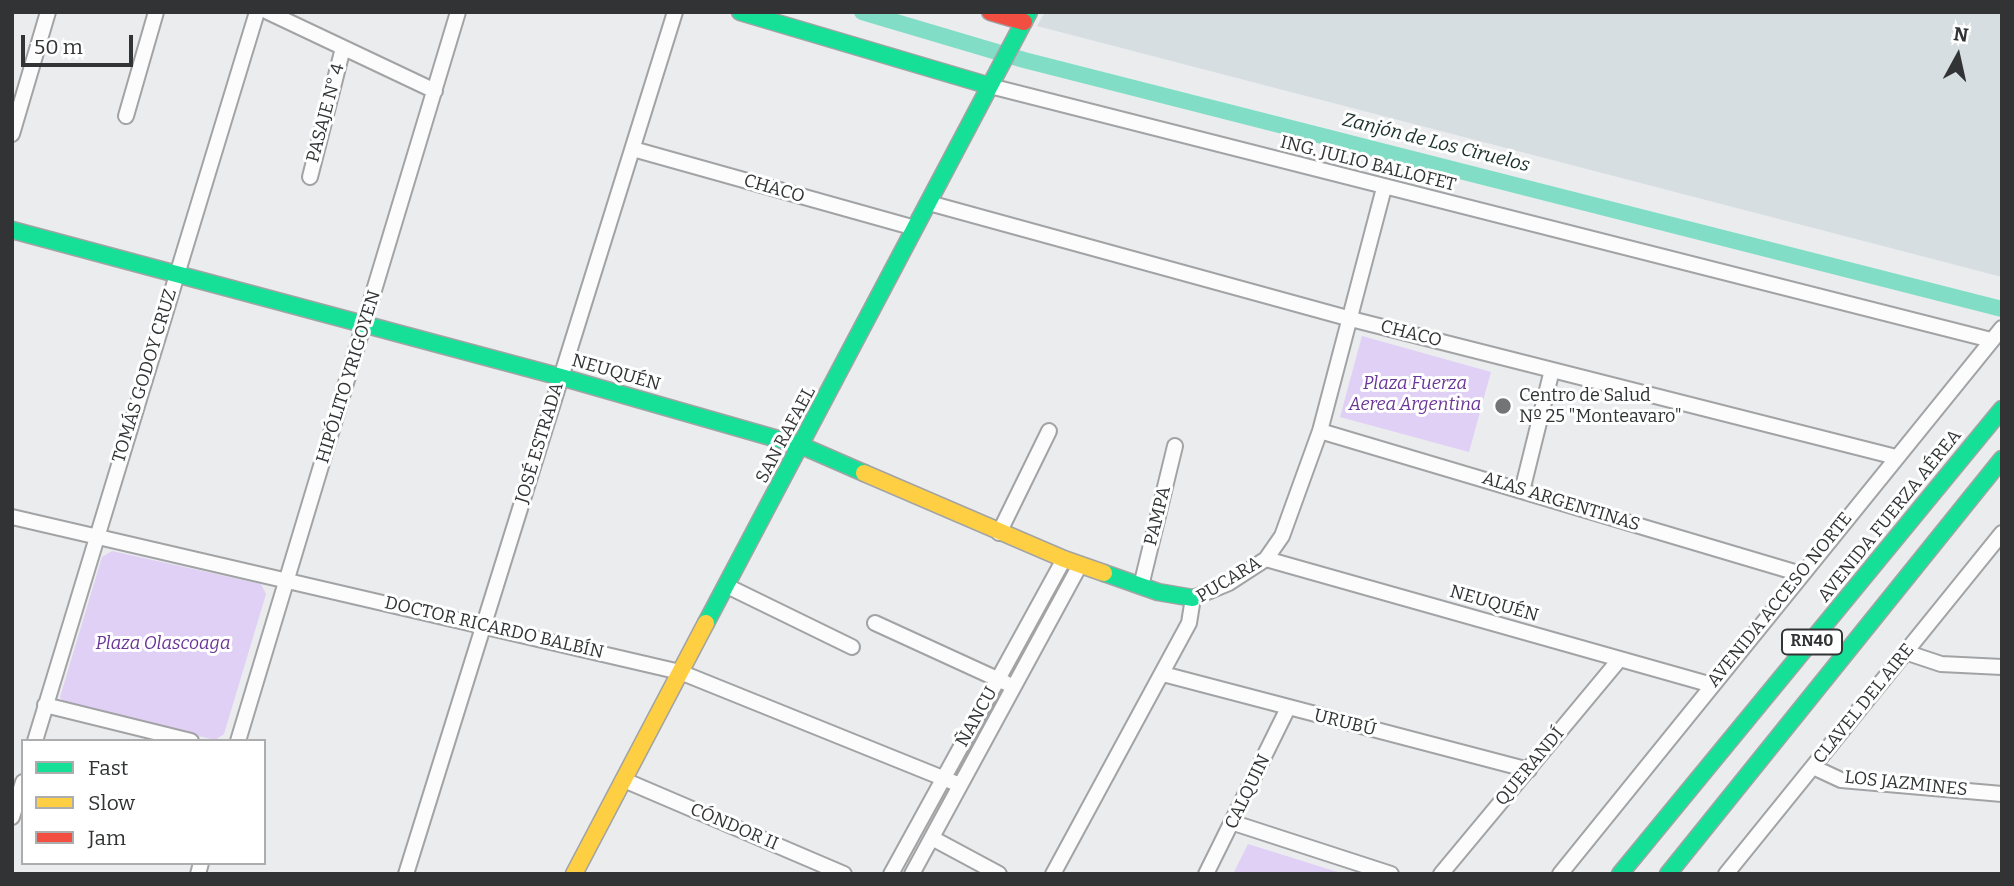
<!DOCTYPE html>
<html>
<head>
<meta charset="utf-8">
<style>
  body { margin:0 }
  #map { position:relative; width:2014px; height:886px; overflow:hidden; background:#eaecee; font-family:Bitter,serif }
  canvas { display:block }
  .frame { position:absolute; inset:0; border:14px solid #313334; pointer-events:none }
  .legend { position:absolute; left:21px; top:739px; width:245px; height:126px; box-sizing:border-box; background:#fff; border:2px solid #adadae; margin:0; padding:9px 12px; list-style:none; font-size:21px; color:#313334 }
  .legend li { display:flex; align-items:center; gap:14px; height:35px }
  .legend b { width:35px; border:2px solid #adadae }
  .north { position:absolute; left:1923px; top:21px; width:70px; height:70px; -webkit-text-stroke:5px #fff; paint-order:stroke; rotate:8deg; font-size:19px; font-weight:700; line-height:28px; text-align:center; color:#313334 }
  .north::after { content:''; display:block; margin:auto; width:24px; height:32px; background:#313334; clip-path:polygon(50% 0,100% 100%,50% 72%,0 100%) }
  .scale { position:absolute; left:21px; top:35px; width:112px; height:32px; box-sizing:border-box; border:4px solid #313334; border-top:0; padding-left:9px; font-size:21px; line-height:24px; white-space:nowrap; color:#313334; -webkit-text-stroke:5px #fff; paint-order:stroke }
</style>
</head>
<body>
<div id="map">
<canvas width="2014" height="886"></canvas>
<div class="frame"></div>
<ul class="legend">
<li><b style="height:9px;background:#16e098"></b>Fast</li>
<li><b style="height:9px;background:#ffcf43"></b>Slow</li>
<li><b style="height:9px;background:#f24e42"></b>Jam</li>
</ul>
<div class="north">N</div>
<div class="scale">50 m</div>
</div>
<script>
const ctx = document.querySelector('canvas').getContext('2d');
ctx.lineJoin = 'round';
function fill(path, color) { ctx.fillStyle = color; ctx.fill(path, 'evenodd'); }
const poly = rows => new Path2D(rows.map(r => 'M' + r).join(''));
function stroke(path, color, width, dash) { ctx.strokeStyle = color; ctx.lineWidth = width; ctx.lineCap = dash ? 'butt' : 'round'; ctx.setLineDash(dash || []); ctx.stroke(path); }
function label(font, color, halo, rows, align = 'center') {
  ctx.font = font + ' Bitter,serif'; ctx.lineWidth = 6; ctx.setLineDash([]); ctx.textBaseline = 'middle'; ctx.strokeStyle = halo; ctx.fillStyle = color; for (const [text, x, y, turn = 0] of rows) {
    ctx.save(); ctx.translate(x, y); ctx.rotate((+turn || 0) * Math.PI / 180); ctx.textAlign = isNaN(turn) ? turn : align; if (halo) ctx.strokeText(text, 0, 0); ctx.fillText(text, 0, 0); ctx.restore();
  }
}
fill(poly([
  [1045,12,2002,12,2002,277,1037,26]
]), '#d7dee2');
fill(poly([
  [1362,336,1491,372,1469,452,1340,417],
  [112,551,261,584,266,594,224,734,215,740,64,703,60,697,102,557],
  [1248,844,1344,874,1233,874]
]), '#e1d0f6');
stroke(poly([
  [862,12,1024,60,2002,309]
]), '#81ddc6', 16);
const street = poly([
  [268,12,435,91],
  [990,86,1991,340],
  [126,116,156,12],
  [12,134,48,12],
  [633,149,915,228],
  [310,177,343,48],
  [929,203,1351,319,1896,457],
  [1320,431,1801,574],
  [1522,491,1552,370],
  [12,517,680,672,960,785],
  [999,533,1049,431],
  [1266,559,1712,685],
  [727,586,852,647],
  [1141,586,1175,446],
  [875,623,1006,683],
  [1905,652,1941,664,2002,667],
  [1163,674,1529,770],
  [45,705,191,741],
  [35,741,257,12],
  [238,741,458,12],
  [1813,767,1841,780,2002,794],
  [624,780,844,874],
  [12,817,23,782],
  [1234,823,1391,874],
  [932,838,999,874],
  [198,874,201,863],
  [406,874,675,12],
  [891,874,1064,559],
  [912,874,1080,565],
  [1053,874,1189,623,1193,598,1229,583,1266,559,1282,536,1320,431,1384,188],
  [1206,874,1288,708],
  [1441,874,1619,660],
  [1560,874,2002,328],
  [1726,874,2002,533]
]);
const fast = poly([
  [740,12,990,86],
  [12,230,561,377,802,446,864,473],
  [1104,573,1158,592,1193,598],
  [706,623,1029,12],
  [1620,874,2002,409],
  [1668,874,2002,459]
]);
const slow = poly([
  [864,473,1064,559,1104,573],
  [574,874,706,623]
]);
const jam = poly([
  [990,12,1024,22]
]);
stroke(street, '#a2a3a5', 18);
stroke(fast, '#a2a3a5', 19);
stroke(slow, '#a2a3a5', 19);
stroke(jam, '#a2a3a5', 19);
stroke(street, '#fcfcfc', 14);
stroke(fast, '#16e098', 16);
stroke(slow, '#ffcf43', 16);
stroke(jam, '#f24e42', 16);
for (const [x, y, r, color] of [
  [1503,406,9,"#727475"]
]) { const dot = new Path2D(); dot.arc(x, y, r, 0, 2 * Math.PI); ctx.fillStyle = color; ctx.fill(dot); stroke(dot, '#fff', 2.5); }
for (const [x, y, w] of [
  [1812,642,60]
]) { const box = new Path2D(); box.roundRect(x - w / 2, y - 12.5, w, 25, 5); ctx.fillStyle = '#fff'; ctx.fill(box); stroke(box, '#313334', 2); }
label('bold 16px', '#313334', null, [
  ["RN40",1812,642]
]);
label('18px', '#313334', '#fff', [
  ["PASAJE N° 4",326,113,-75],
  ["ING. JULIO BALLOFET",1368,164,14],
  ["CHACO",774,189,16],
  ["CHACO",1411,334,14],
  ["NEUQUÉN",616,373,16],
  ["TOMÁS GODOY CRUZ",145,376,-73],
  ["HIPÓLITO YRIGOYEN",349,377,-73],
  ["SAN RAFAEL",786,435,-62],
  ["JOSÉ ESTRADA",540,443,-73],
  ["ALAS ARGENTINAS",1561,502,17],
  ["PAMPA",1158,516,-76],
  ["AVENIDA FUERZA AÉREA",1890,516,-51],
  ["PUCARA",1229,580,-31],
  ["AVENIDA ACCESO NORTE",1780,600,-51],
  ["NEUQUÉN",1494,604,16],
  ["DOCTOR RICARDO BALBÍN",494,628,13],
  ["CLAVEL DEL AIRE",1864,704,-51],
  ["ÑANCU",977,717,-61],
  ["URUBÚ",1345,723,14],
  ["QUERANDÍ",1530,767,-50],
  ["LOS JAZMINES",1906,784,6],
  ["CALQUIN",1248,792,-64],
  ["CÓNDOR II",734,827,23]
]);
label('italic 18px', '#6a3697', '#fff', [
  ["Plaza Fuerza",1415,384],
  ["Aerea Argentina",1415,405],
  ["Plaza Olascoaga",163,644]
]);
label('18px', '#313334', '#fff', [
  ["Centro de Salud",1519,396],
  ["Nº 25 \"Monteavaro\"",1519,417]
], 'left');
label('italic 19px', '#1a312a', '#fff', [
  ["Zanjón de Los Ciruelos",1436,143,14]
]);
</script>
</body>
</html>
